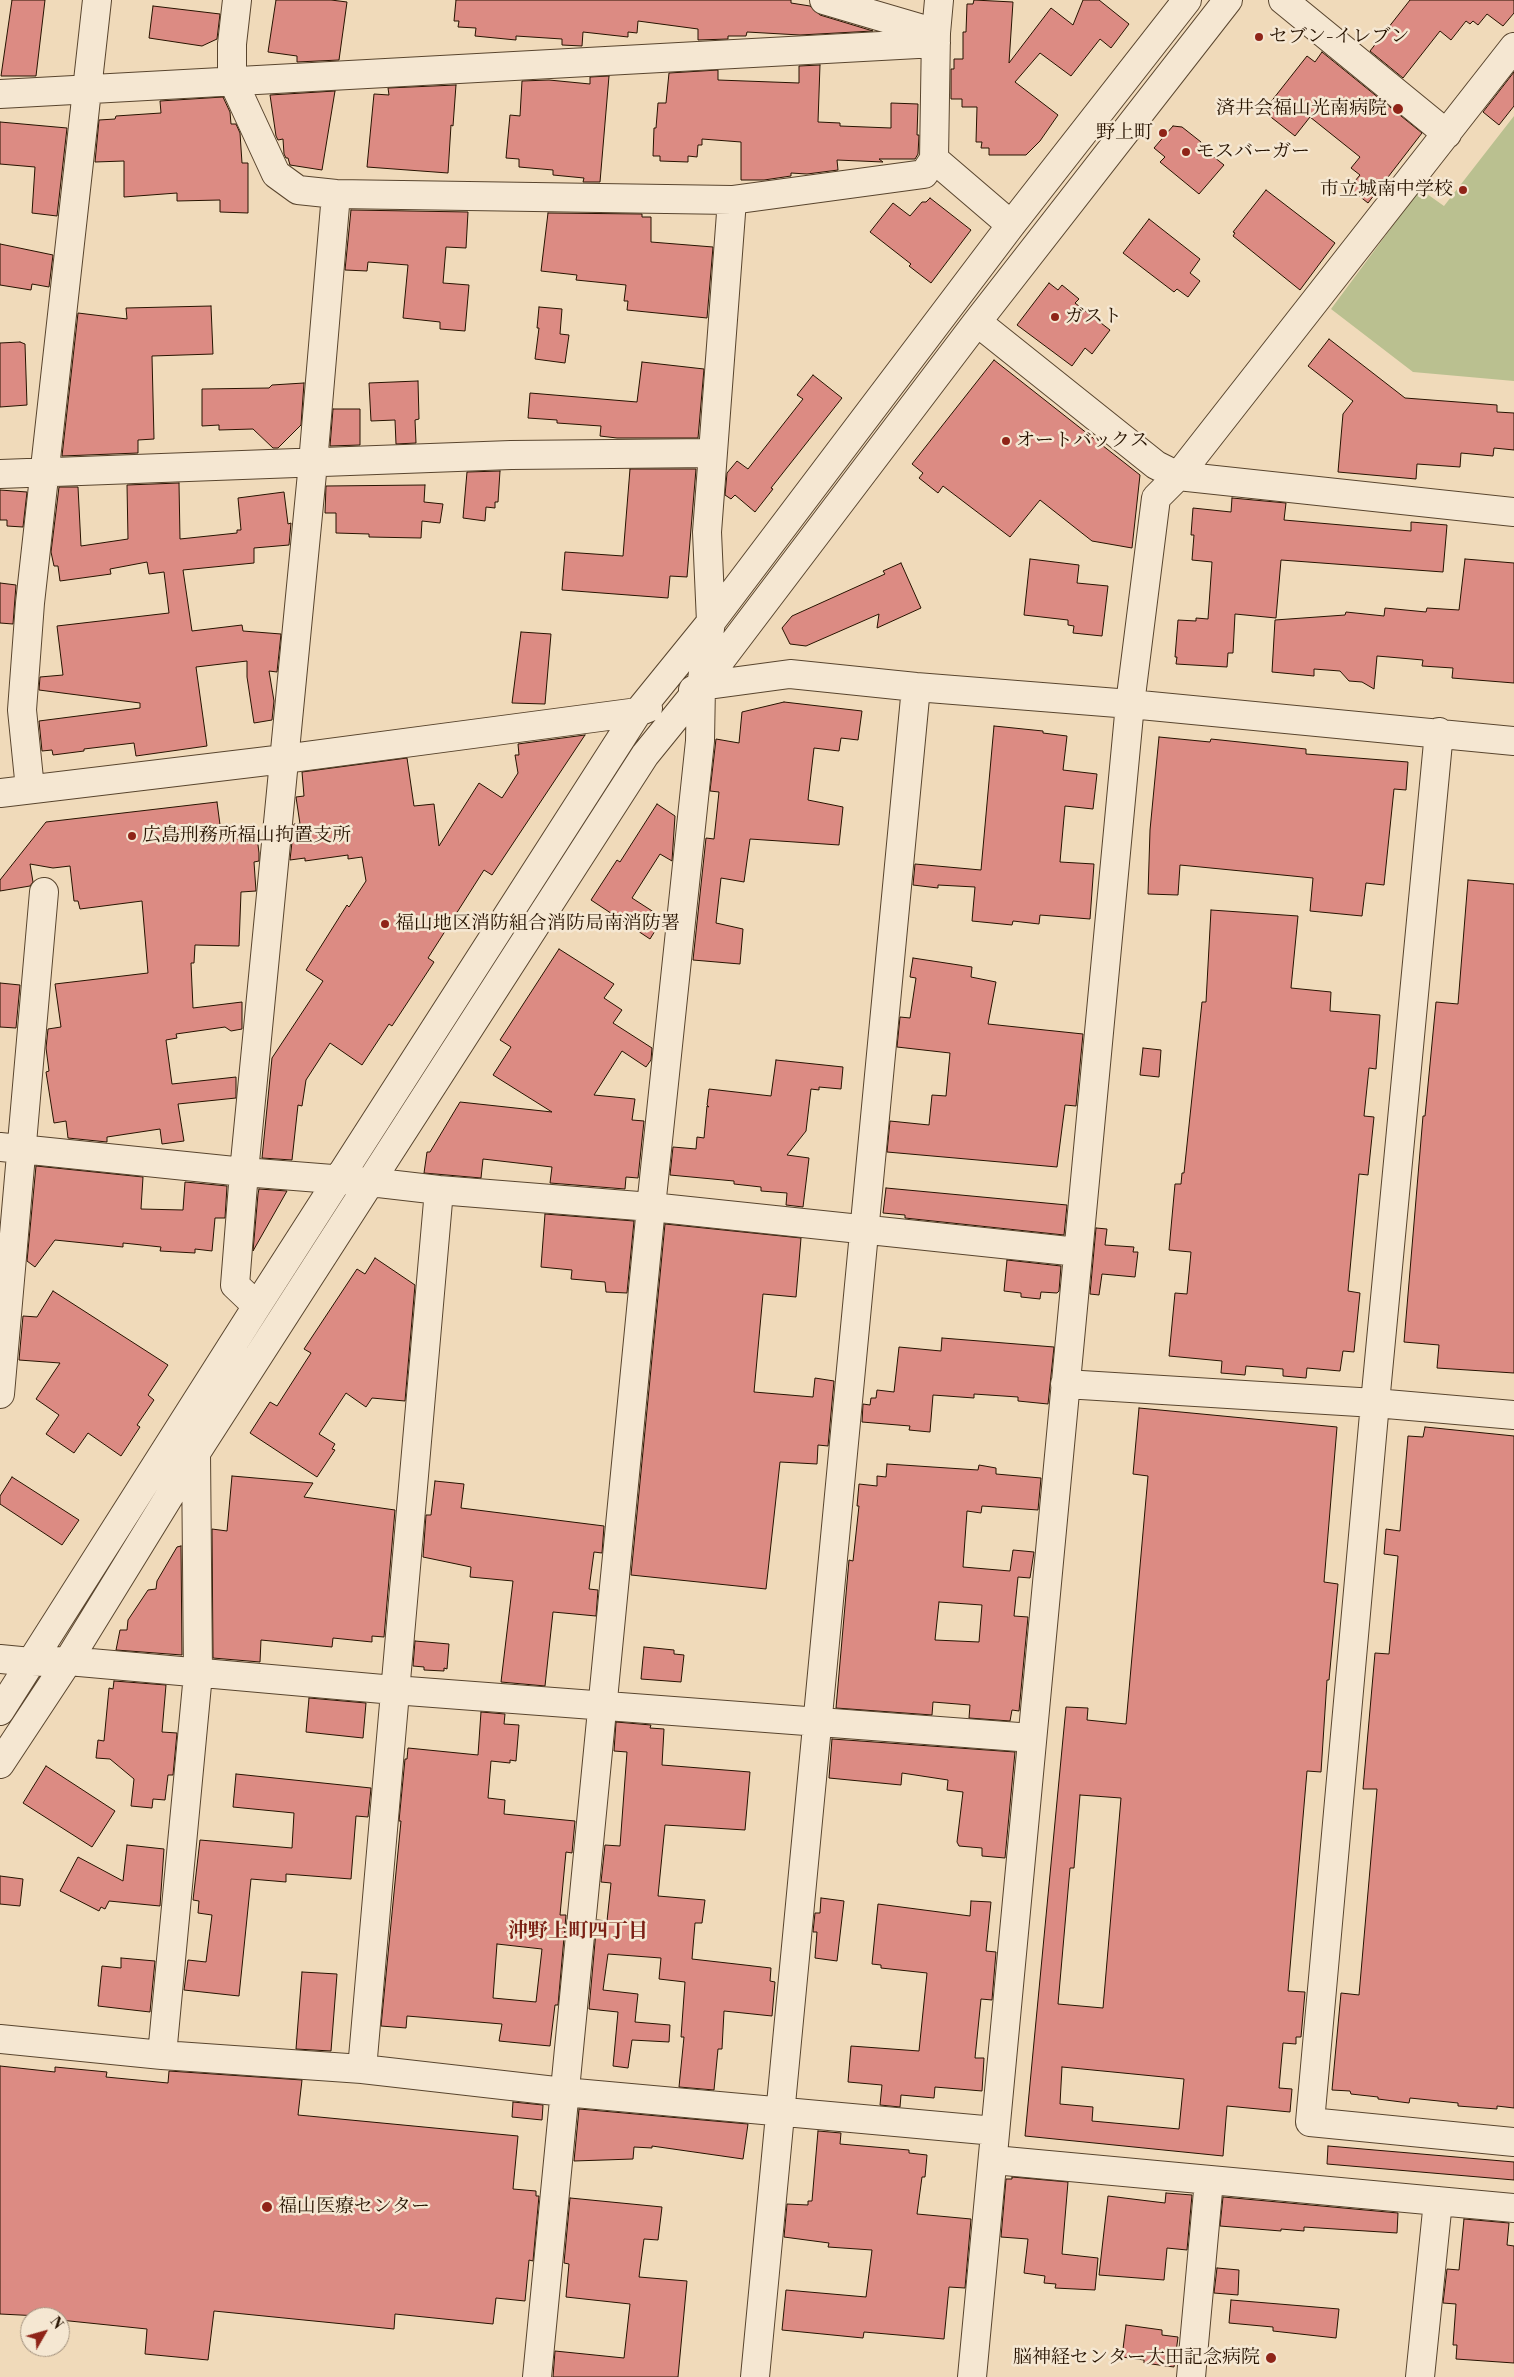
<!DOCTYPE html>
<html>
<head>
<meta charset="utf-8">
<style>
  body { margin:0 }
  #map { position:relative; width:1514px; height:2377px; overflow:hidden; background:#f0daba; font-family:"Libre Bodoni",serif }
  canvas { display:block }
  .north { position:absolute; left:20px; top:2307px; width:50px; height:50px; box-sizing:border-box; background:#f5e7d2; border:1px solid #a3927e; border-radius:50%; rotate:52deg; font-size:14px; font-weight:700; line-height:20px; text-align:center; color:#271300 }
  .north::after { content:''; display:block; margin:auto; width:18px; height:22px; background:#8f2418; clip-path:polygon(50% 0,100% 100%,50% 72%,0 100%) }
</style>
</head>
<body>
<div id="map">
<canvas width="1514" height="2377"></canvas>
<div class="north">N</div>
</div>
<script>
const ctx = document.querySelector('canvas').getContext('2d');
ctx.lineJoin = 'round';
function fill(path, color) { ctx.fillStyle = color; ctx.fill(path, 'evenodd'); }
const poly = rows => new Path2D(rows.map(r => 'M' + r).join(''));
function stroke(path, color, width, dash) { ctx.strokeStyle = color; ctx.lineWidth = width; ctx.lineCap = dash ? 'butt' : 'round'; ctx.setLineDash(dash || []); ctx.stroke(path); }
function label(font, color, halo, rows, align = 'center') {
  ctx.font = font + ' "Libre Bodoni","Noto Serif JP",serif'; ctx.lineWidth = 5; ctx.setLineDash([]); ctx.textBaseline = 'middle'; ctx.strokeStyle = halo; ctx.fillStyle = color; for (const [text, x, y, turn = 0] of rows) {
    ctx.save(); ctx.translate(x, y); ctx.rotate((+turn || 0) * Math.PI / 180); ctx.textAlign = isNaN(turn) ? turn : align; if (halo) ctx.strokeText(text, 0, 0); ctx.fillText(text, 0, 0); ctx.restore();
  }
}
fill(poly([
  [1514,116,1514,381,1413,372,1331,309,1420,189,1444,206]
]), '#bac090');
const building = poly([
  [12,0,45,0,36,76,1,76,12,0],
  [276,0,331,0,347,2,339,60,297,62,297,56,268,52,276,0],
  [456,0,791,0,791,3,810,6,820,15,873,31,800,35,747,32,746,36,728,36,728,39,698,40,698,29,638,21,637,33,628,32,628,37,583,32,582,46,562,45,562,39,516,36,516,40,475,36,476,28,458,27,459,21,454,21,456,0],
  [974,0,1013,2,1009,63,1051,8,1073,25,1083,0,1099,0,1129,24,1111,48,1100,39,1071,76,1040,53,1015,82,1058,115,1040,141,1026,155,989,155,989,148,981,148,982,142,976,142,977,107,962,107,962,99,951,99,951,69,954,69,954,59,963,59,963,32,966,32,967,4,973,4,974,0],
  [1410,0,1514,0,1514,13,1503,26,1487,14,1478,25,1473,21,1470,24,1466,21,1451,40,1440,31,1403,78,1370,51,1410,0],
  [153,6,220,14,217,39,202,46,149,38,153,6],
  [1322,52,1422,133,1368,203,1349,188,1360,175,1351,168,1360,157,1310,117,1295,136,1267,114,1273,106,1270,103,1307,56,1315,62,1322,52],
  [820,65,818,122,840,123,840,126,891,128,891,103,918,104,917,135,919,135,918,154,915,159,879,159,883,162,837,160,838,170,807,174,791,173,791,176,764,180,741,180,741,142,702,139,702,145,698,145,697,157,688,156,688,162,660,161,660,156,653,156,654,128,656,128,658,103,666,103,669,73,718,70,718,80,799,83,799,66,820,65],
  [1514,72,1514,106,1499,125,1483,112,1514,72],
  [609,76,600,182,583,182,584,178,553,175,553,170,519,167,519,159,506,158,510,115,520,116,522,81,549,80,590,84,590,77,609,76],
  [456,85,453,126,451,125,448,173,367,167,374,94,389,95,388,88,456,85],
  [335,91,322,170,290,165,288,158,286,158,284,154,283,139,278,140,276,136,270,95,335,91],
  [223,97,230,112,231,124,236,124,240,133,242,163,248,163,248,213,220,212,220,200,177,201,177,193,124,197,124,161,95,162,99,120,115,119,116,116,161,113,160,101,223,97],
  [0,122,67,128,57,216,32,213,35,167,0,164,0,122],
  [1173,126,1182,127,1201,142,1199,145,1224,165,1199,194,1160,162,1165,157,1154,148,1173,126],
  [1266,190,1335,243,1300,290,1233,236,1235,233,1233,232,1266,190],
  [930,198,971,230,931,283,909,266,911,264,870,232,893,203,910,216,922,202,926,202,930,198],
  [351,210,468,212,466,248,446,247,443,283,469,285,465,331,440,329,440,322,403,318,408,265,368,262,367,271,345,270,351,210],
  [548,213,642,214,642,217,651,217,651,242,713,247,707,318,627,310,628,301,624,301,626,285,576,280,577,275,541,271,548,213],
  [1149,219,1200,259,1190,273,1200,281,1188,297,1177,289,1174,292,1123,253,1149,219],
  [0,244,53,255,49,287,32,284,31,290,0,285,0,244],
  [1049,283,1058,290,1062,285,1079,299,1075,303,1110,330,1092,354,1085,348,1072,366,1017,325,1049,283],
  [211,306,213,354,152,356,154,439,138,440,138,453,62,456,78,313,127,319,126,308,211,306],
  [539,307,562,309,560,334,569,335,565,363,535,359,539,328,537,328,539,307],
  [1329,339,1405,398,1497,405,1497,412,1514,413,1514,450,1494,448,1493,456,1461,453,1460,467,1417,464,1416,479,1338,472,1343,414,1353,401,1308,366,1329,339],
  [20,342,25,344,27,405,0,407,0,343,20,342],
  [994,360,1140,475,1132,548,1092,541,1040,500,1010,537,943,486,938,493,919,478,923,473,912,464,994,360],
  [642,362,704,369,698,438,617,438,600,436,601,426,557,423,557,420,528,418,530,393,637,402,642,362],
  [813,375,842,398,771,488,773,489,755,512,735,495,731,499,725,495,727,473,737,461,748,469,803,399,797,395,813,375],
  [418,381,419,419,415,420,416,443,396,444,395,420,371,421,369,383,418,381],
  [304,383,301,425,278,448,273,448,253,429,219,430,219,425,202,426,202,389,269,388,272,385,304,383],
  [333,409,360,409,360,445,330,446,333,409],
  [630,469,696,469,687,577,670,576,668,598,562,590,565,552,623,556,630,469],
  [500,471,498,502,495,502,495,508,486,507,485,521,463,518,467,472,500,471],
  [179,483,180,539,237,533,237,530,241,530,238,498,284,492,288,524,291,523,289,545,254,548,254,563,183,570,192,631,242,625,243,631,281,634,277,672,269,671,274,701,272,720,254,723,247,677,247,661,196,667,207,746,136,756,134,743,84,749,84,751,53,755,52,750,42,751,39,721,140,708,140,703,39,690,40,677,63,675,57,626,169,613,164,572,149,574,147,562,110,569,111,574,60,581,58,566,54,566,51,552,59,487,78,487,81,546,128,539,127,485,179,483],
  [425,485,424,502,443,504,440,523,422,521,421,538,369,537,369,534,336,533,336,513,325,513,326,486,425,485],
  [0,490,27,492,23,527,7,526,7,520,0,520,0,490],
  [1232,498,1286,503,1284,520,1411,531,1411,522,1447,525,1443,572,1281,560,1276,618,1235,614,1233,653,1228,653,1227,667,1176,664,1177,657,1175,657,1178,620,1196,621,1196,618,1208,619,1212,562,1192,560,1194,535,1191,535,1193,508,1231,512,1232,498],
  [1030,559,1079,565,1077,583,1108,586,1102,636,1073,633,1074,626,1068,625,1068,620,1024,615,1030,559],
  [1465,559,1514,563,1514,683,1452,678,1453,668,1422,666,1423,660,1377,656,1374,689,1362,682,1349,681,1340,671,1314,669,1314,676,1272,672,1275,620,1345,615,1346,612,1384,616,1385,608,1426,612,1427,608,1459,610,1465,559],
  [901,563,921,608,877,628,879,614,806,646,790,644,782,628,792,616,885,574,883,571,901,563],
  [0,583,16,585,13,624,0,623,0,583],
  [521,632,551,634,545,704,512,703,521,632],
  [784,702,862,711,858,740,841,738,839,751,814,748,808,800,843,807,839,845,750,839,744,882,721,878,716,923,743,929,740,964,693,960,706,838,714,839,719,792,710,791,716,739,739,743,742,712,784,702],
  [994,726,1043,731,1043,733,1067,736,1063,770,1097,774,1093,809,1065,806,1060,862,1094,864,1090,919,1040,915,1039,924,1013,921,1012,925,972,921,975,887,938,885,938,888,913,885,915,864,981,870,994,726],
  [585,735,492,875,484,870,428,958,434,962,392,1026,389,1024,362,1065,330,1043,306,1080,302,1106,298,1105,292,1160,262,1158,272,1058,323,981,306,970,347,905,349,907,366,881,362,857,348,859,348,855,305,861,305,858,290,860,294,824,300,824,296,797,304,796,302,772,407,758,414,806,434,804,439,846,479,783,502,798,518,773,515,755,519,755,518,744,585,735],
  [1159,737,1210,742,1211,739,1306,749,1306,754,1408,762,1406,790,1394,789,1384,885,1366,883,1362,916,1310,911,1313,878,1180,865,1178,895,1148,894,1150,830,1159,737],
  [217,802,222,840,257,837,259,853,259,861,254,862,256,891,241,892,239,946,195,945,194,963,191,963,193,1008,242,1002,242,1029,231,1031,225,1027,176,1034,177,1038,166,1040,172,1084,236,1077,236,1098,178,1104,184,1141,162,1144,160,1129,107,1137,107,1142,68,1138,66,1121,54,1123,46,1072,49,1071,46,1048,48,1029,61,1027,55,984,148,973,142,901,80,909,78,901,74,901,70,866,53,868,30,864,33,882,30,886,0,891,0,880,46,822,217,802],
  [657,804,675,816,672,861,660,854,632,898,663,918,650,939,591,900,617,860,620,862,657,804],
  [1468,880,1514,884,1514,1373,1437,1368,1439,1345,1404,1342,1423,1116,1425,1116,1436,1002,1458,1004,1468,880],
  [1211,910,1298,916,1291,988,1331,992,1330,1011,1380,1015,1376,1069,1369,1068,1364,1116,1374,1117,1368,1175,1359,1174,1348,1291,1360,1293,1354,1352,1343,1351,1340,1371,1307,1368,1306,1378,1283,1376,1283,1369,1246,1366,1245,1375,1221,1373,1222,1361,1169,1356,1175,1293,1187,1294,1191,1252,1169,1250,1175,1184,1181,1184,1182,1173,1184,1173,1202,1002,1206,1002,1211,910],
  [559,949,614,984,604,998,622,1010,613,1023,652,1048,651,1060,646,1067,622,1051,594,1095,635,1099,632,1120,644,1121,638,1178,626,1177,625,1189,550,1183,552,1167,483,1159,481,1178,424,1173,427,1152,430,1152,460,1102,552,1112,493,1075,511,1047,500,1040,559,949],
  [913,958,972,967,971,977,996,982,988,1024,1083,1034,1076,1106,1065,1105,1057,1167,887,1152,890,1121,929,1125,932,1095,946,1096,950,1053,897,1047,900,1017,910,1018,916,978,910,977,913,958],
  [0,983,20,985,16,1028,0,1027,0,983],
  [1143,1048,1161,1050,1159,1077,1140,1075,1143,1048],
  [776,1060,843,1067,841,1089,819,1087,819,1090,811,1089,806,1131,787,1155,809,1158,803,1207,786,1205,787,1193,761,1191,761,1187,734,1184,734,1181,670,1175,673,1147,696,1149,697,1137,704,1138,707,1106,709,1107,707,1105,709,1089,771,1096,776,1060],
  [36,1166,143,1177,141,1209,183,1210,185,1182,227,1186,225,1218,215,1218,212,1251,195,1249,195,1253,160,1251,161,1247,123,1243,123,1247,55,1240,35,1267,27,1261,36,1166],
  [886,1188,1067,1205,1064,1235,905,1218,905,1215,883,1213,886,1188],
  [259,1189,287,1191,253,1251,258,1194,259,1189],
  [545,1214,634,1221,627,1293,606,1292,605,1282,571,1279,572,1270,541,1267,545,1214],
  [665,1224,801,1238,796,1297,763,1294,754,1392,813,1397,815,1378,834,1381,828,1446,818,1445,817,1464,780,1462,766,1589,631,1575,665,1224],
  [1096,1228,1107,1229,1105,1245,1134,1247,1133,1252,1138,1252,1135,1277,1102,1274,1099,1295,1090,1294,1096,1228],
  [375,1258,415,1285,405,1401,372,1398,366,1407,346,1393,319,1434,335,1444,332,1449,335,1450,317,1477,250,1433,270,1402,277,1406,311,1353,304,1349,357,1269,365,1274,375,1258],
  [1007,1260,1061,1266,1059,1291,1057,1293,1041,1292,1040,1299,1021,1297,1021,1293,1004,1291,1007,1260],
  [53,1291,168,1365,148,1395,154,1400,137,1425,140,1427,121,1456,88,1433,74,1453,46,1434,59,1415,36,1399,60,1363,19,1360,23,1316,37,1317,53,1291],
  [942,1338,1054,1347,1048,1404,1018,1401,1018,1397,974,1394,974,1398,933,1395,930,1432,909,1430,910,1426,862,1422,863,1404,870,1405,871,1398,876,1398,877,1390,894,1392,899,1347,941,1351,942,1338],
  [1139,1408,1337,1427,1324,1582,1338,1584,1329,1680,1327,1680,1321,1772,1307,1771,1288,1991,1305,1992,1301,2037,1296,2037,1296,2044,1283,2043,1279,2088,1292,2089,1290,2112,1227,2106,1223,2156,1025,2136,1066,1707,1088,1708,1087,1720,1126,1724,1148,1476,1133,1474,1139,1408],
  [1080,1795,1121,1798,1103,2008,1058,2004,1070,1868,1074,1868,1080,1795],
  [1062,2067,1184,2079,1179,2129,1092,2121,1093,2107,1060,2104,1062,2067],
  [1425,1427,1514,1436,1514,2108,1497,2106,1497,2109,1458,2106,1458,2103,1410,2098,1409,2103,1378,2099,1378,2097,1351,2094,1350,2091,1332,2090,1341,1993,1359,1995,1377,1789,1363,1789,1375,1653,1389,1654,1398,1556,1384,1554,1386,1529,1400,1531,1408,1436,1423,1437,1425,1427],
  [887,1464,978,1470,979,1465,996,1468,996,1474,1041,1478,1038,1510,982,1506,981,1513,967,1511,963,1567,1010,1571,1013,1550,1034,1552,1030,1578,1018,1577,1014,1616,1028,1617,1019,1711,1012,1710,1010,1721,969,1718,970,1705,933,1702,932,1715,836,1708,849,1560,853,1561,859,1506,857,1506,859,1484,877,1486,877,1476,886,1477,887,1464],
  [939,1602,982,1605,979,1642,935,1640,939,1602],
  [232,1476,313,1483,304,1497,395,1510,384,1637,372,1636,372,1642,333,1638,332,1647,261,1640,260,1662,213,1658,212,1529,227,1531,232,1476],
  [12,1477,79,1520,62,1545,0,1504,0,1496,12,1477],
  [435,1481,464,1484,461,1508,604,1526,602,1553,594,1552,589,1589,598,1590,596,1616,553,1612,545,1686,501,1682,513,1581,470,1577,471,1567,423,1557,426,1515,431,1515,435,1481],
  [181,1546,182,1655,116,1650,120,1630,127,1630,128,1620,148,1590,156,1589,157,1581,177,1547,181,1546],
  [415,1641,449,1644,447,1669,444,1668,444,1671,424,1670,424,1667,413,1666,415,1641],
  [644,1647,674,1650,674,1654,684,1655,681,1682,641,1679,644,1647],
  [114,1681,166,1685,162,1732,177,1733,173,1775,168,1775,165,1800,153,1799,152,1808,131,1806,134,1779,110,1759,96,1758,98,1740,104,1741,109,1688,113,1689,114,1681],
  [309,1698,366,1703,363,1738,306,1732,309,1698],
  [481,1712,505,1714,504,1724,519,1725,516,1761,510,1760,510,1763,491,1761,488,1798,505,1800,504,1814,575,1821,572,1853,566,1852,560,1915,566,1915,558,2005,555,2005,550,2046,499,2041,502,2024,407,2016,406,2028,381,2026,401,1821,399,1821,405,1759,407,1759,408,1748,478,1755,481,1712],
  [497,1944,542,1949,536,2002,493,1998,497,1944],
  [616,1722,651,1725,650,1728,664,1729,662,1765,750,1772,745,1830,665,1825,658,1896,705,1900,702,1923,695,1923,692,1959,771,1968,770,1981,775,1982,772,2016,724,2011,722,2049,718,2049,714,2090,679,2087,684,2037,681,2037,685,1982,659,1979,661,1958,608,1954,603,1990,638,1994,635,2022,670,2025,669,2042,632,2040,628,2068,613,2066,618,2012,589,2009,597,1920,607,1921,611,1883,601,1882,605,1845,620,1846,627,1752,614,1751,616,1722],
  [832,1739,1015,1752,1005,1858,982,1856,982,1848,959,1846,957,1842,963,1792,947,1790,948,1780,902,1773,901,1785,829,1778,832,1739],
  [46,1766,115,1811,92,1847,23,1803,46,1766],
  [236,1774,371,1788,368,1817,356,1816,351,1879,286,1874,286,1882,251,1879,239,1996,184,1990,188,1960,206,1962,212,1915,198,1913,199,1901,193,1900,200,1840,292,1848,294,1813,233,1807,236,1774],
  [127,1845,164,1849,160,1906,109,1901,105,1909,101,1907,99,1911,60,1891,78,1857,123,1881,127,1845],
  [0,1876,23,1879,20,1906,0,1904,0,1876],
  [821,1898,844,1901,837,1961,815,1958,817,1932,813,1932,815,1913,820,1913,821,1898],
  [971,1901,991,1902,986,1951,996,1952,992,2000,981,1999,975,2058,984,2058,982,2091,935,2087,934,2098,901,2095,900,2107,880,2105,882,2085,848,2082,851,2046,919,2051,927,1973,881,1968,881,1965,872,1964,878,1904,970,1916,971,1901],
  [121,1958,155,1961,150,2012,98,2006,102,1966,121,1968,121,1958],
  [302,1972,337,1974,331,2051,296,2049,302,1972],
  [0,2066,55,2072,55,2067,107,2072,106,2077,168,2083,169,2071,302,2080,298,2115,518,2136,513,2189,536,2191,536,2196,539,2196,533,2261,529,2260,525,2301,496,2298,493,2324,395,2314,394,2329,214,2311,208,2360,145,2354,147,2329,60,2320,60,2317,0,2314,0,2066],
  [513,2102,543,2105,542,2120,512,2117,513,2102],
  [579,2109,748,2124,743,2159,652,2146,652,2148,634,2147,633,2159,574,2161,579,2109],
  [818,2131,841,2133,840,2144,909,2150,909,2153,927,2155,925,2177,922,2177,917,2214,971,2219,965,2288,949,2287,944,2339,864,2332,863,2338,782,2330,786,2290,866,2297,872,2250,828,2247,829,2243,784,2237,787,2204,808,2205,808,2201,812,2201,818,2131],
  [1328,2146,1514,2162,1514,2180,1327,2164,1328,2146],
  [1012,2177,1068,2182,1062,2254,1098,2258,1095,2290,1055,2288,1056,2284,1044,2283,1045,2276,1024,2273,1028,2239,1001,2237,1006,2179,1012,2179,1012,2177],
  [1166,2193,1192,2195,1187,2250,1167,2248,1164,2280,1099,2275,1108,2196,1165,2203,1166,2193],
  [1223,2197,1398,2213,1397,2233,1304,2227,1304,2231,1281,2229,1281,2231,1220,2226,1223,2197],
  [570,2198,662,2207,658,2240,644,2239,639,2277,687,2281,678,2377,553,2377,555,2351,624,2358,630,2304,566,2297,569,2264,564,2263,570,2198],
  [1464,2219,1509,2223,1507,2245,1514,2246,1514,2363,1456,2359,1457,2345,1453,2345,1456,2304,1443,2303,1447,2269,1459,2270,1464,2219],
  [1217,2268,1239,2270,1238,2295,1214,2293,1217,2268],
  [1231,2300,1339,2309,1336,2338,1273,2331,1273,2327,1229,2323,1231,2300],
  [1126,2325,1162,2330,1162,2335,1178,2337,1174,2367,1144,2363,1144,2360,1122,2357,1126,2325]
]);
fill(building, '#dc8b83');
stroke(building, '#271300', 1);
const minor = poly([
  [237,0,232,44,232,79,276,174,298,190,336,194,732,200,924,174,934,159,936,33,939,0],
  [824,0,936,33],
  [1283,0,1447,134],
  [0,94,936,43],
  [934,159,1011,225],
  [977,322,1156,465,1178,476,1514,512],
  [0,474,511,455,712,453],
  [693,690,701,686,790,674,916,687,1130,704,1514,741],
  [1439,732,1375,1403,1310,2122,1514,2142],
  [30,789,22,710,30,603,97,0],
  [0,793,284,759,638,712,648,708],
  [0,1147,244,1172,370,1182,439,1190,651,1207,1078,1252],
  [257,1306,235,1285,244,1172,313,463,336,194],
  [1065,1384,1375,1403,1514,1415],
  [0,1394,44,892],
  [0,1659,31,1662,68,1661,394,1690,1032,1738],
  [0,1711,257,1306,638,712,711,622,1011,225,1187,0],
  [0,1764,68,1661,196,1453,645,755,701,686,977,322,1228,0],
  [0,2039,162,2055,362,2069,564,2092,995,2131],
  [162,2055,198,1674,196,1453],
  [362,2069,439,1190],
  [994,2160,1514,2208],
  [537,2377,651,1207,700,741,701,686,711,622,707,532,732,200],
  [755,2377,916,687],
  [972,2377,1130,704,1156,498,1178,476,1514,47],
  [1191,2377,1209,2180],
  [1420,2377,1438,2201]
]);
stroke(minor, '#59452e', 30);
stroke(minor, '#f5e7d2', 28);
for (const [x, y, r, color] of [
  [1259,37,5,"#8f2418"],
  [1398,109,6,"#8f2418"],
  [1163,133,5,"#8f2418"],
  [1186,152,5,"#8f2418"],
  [1463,190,5,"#8f2418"],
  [1055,317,5,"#8f2418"],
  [1006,441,5,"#8f2418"],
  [132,836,5,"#8f2418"],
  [385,924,5,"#8f2418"],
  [267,2207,6,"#8f2418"],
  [1271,2358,6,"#8f2418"]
]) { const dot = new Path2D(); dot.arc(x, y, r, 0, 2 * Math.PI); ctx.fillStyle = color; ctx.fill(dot); stroke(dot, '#f5e7d2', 2); }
label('19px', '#271300', '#f5e7d2', [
  ["セブン-イレブン",1269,37],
  ["済井会福山光南病院",1387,109,"right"],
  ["野上町",1153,133,"right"],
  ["モスバーガー",1196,152],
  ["市立城南中学校",1453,190,"right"],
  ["ガスト",1065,317],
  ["オートバックス",1016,441],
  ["広島刑務所福山拘置支所",142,836],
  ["福山地区消防組合消防局南消防署",395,924],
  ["福山医療センター",278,2207],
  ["脳神経センター大田記念病院",1260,2358,"right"]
], 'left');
label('bold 20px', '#7a1f14', '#f5e7d2', [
  ["沖野上町四丁目",578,1932]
]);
</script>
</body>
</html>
